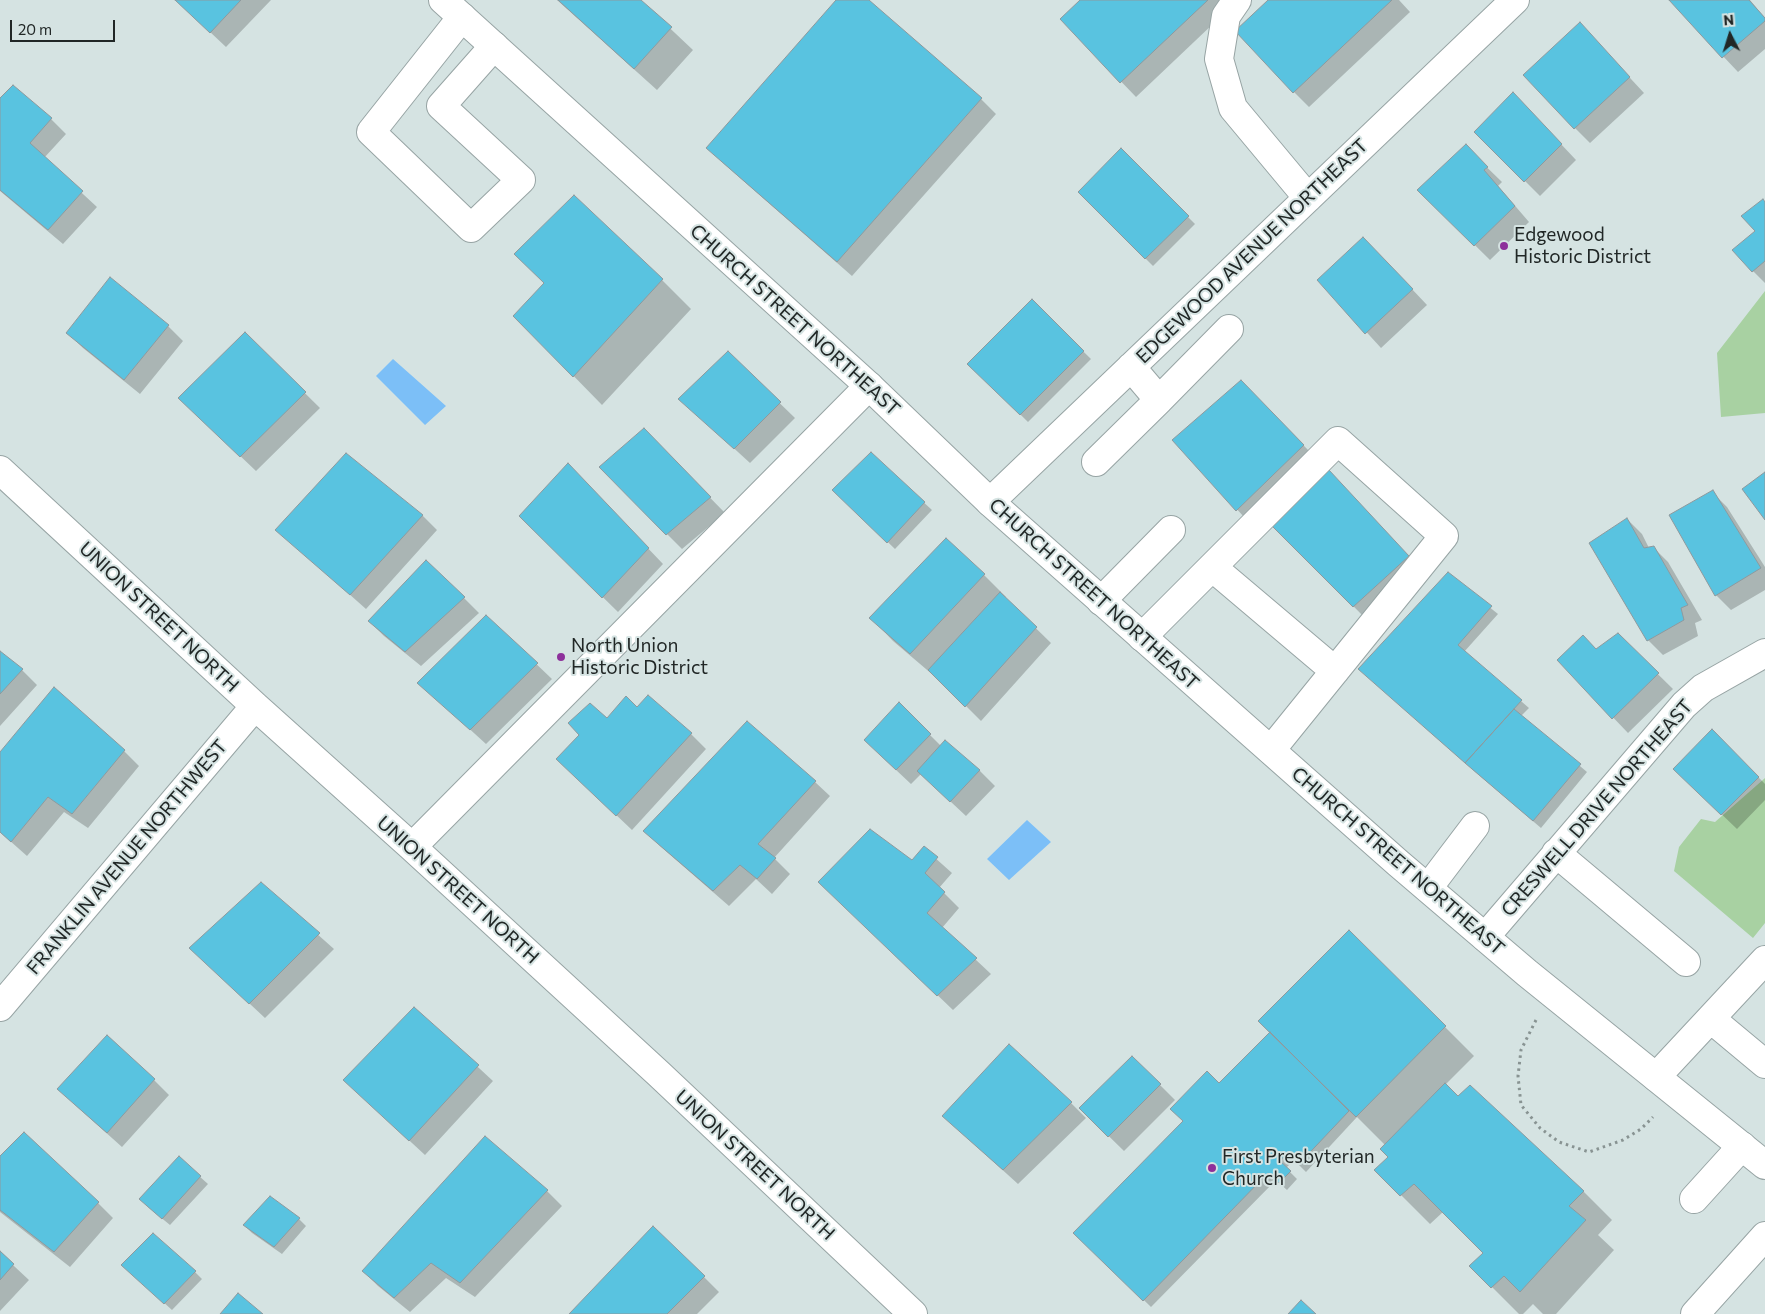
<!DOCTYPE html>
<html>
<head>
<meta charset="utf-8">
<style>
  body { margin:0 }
  #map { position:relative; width:1765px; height:1314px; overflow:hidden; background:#d5e3e2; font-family:Commissioner,sans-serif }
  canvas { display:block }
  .north { position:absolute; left:1705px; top:10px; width:50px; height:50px; -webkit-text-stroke:4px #d5e3e2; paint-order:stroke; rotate:355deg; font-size:14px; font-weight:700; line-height:20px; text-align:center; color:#212726 }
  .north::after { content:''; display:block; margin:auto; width:18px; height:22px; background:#212726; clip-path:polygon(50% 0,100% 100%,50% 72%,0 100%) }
  .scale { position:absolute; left:10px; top:20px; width:105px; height:22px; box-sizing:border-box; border:2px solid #212726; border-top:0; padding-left:6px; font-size:15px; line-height:18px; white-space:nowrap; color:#212726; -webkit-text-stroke:4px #d5e3e2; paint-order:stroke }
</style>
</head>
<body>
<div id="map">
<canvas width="1765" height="1314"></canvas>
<div class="north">N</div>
<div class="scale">20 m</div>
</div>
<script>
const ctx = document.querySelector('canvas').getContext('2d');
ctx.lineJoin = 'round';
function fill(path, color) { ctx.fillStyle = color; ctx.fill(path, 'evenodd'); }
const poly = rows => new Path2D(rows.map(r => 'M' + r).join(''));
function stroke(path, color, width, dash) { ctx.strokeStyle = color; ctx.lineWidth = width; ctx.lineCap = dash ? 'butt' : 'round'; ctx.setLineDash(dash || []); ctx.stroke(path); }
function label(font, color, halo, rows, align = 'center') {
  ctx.font = font + ' Commissioner,sans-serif'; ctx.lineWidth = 4; ctx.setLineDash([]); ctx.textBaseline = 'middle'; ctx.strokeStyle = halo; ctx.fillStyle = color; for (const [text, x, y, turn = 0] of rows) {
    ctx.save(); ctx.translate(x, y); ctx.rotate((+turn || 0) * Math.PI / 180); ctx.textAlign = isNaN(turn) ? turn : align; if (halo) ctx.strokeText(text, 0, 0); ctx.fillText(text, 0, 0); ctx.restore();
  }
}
fill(poly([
  [1765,291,1765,413,1721,417,1717,353],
  [1765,778,1765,923,1753,938,1674,871,1679,847,1701,819,1715,822]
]), '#a8d1a2');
fill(poly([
  [393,359,446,406,425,425,376,376],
  [1027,820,1051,842,1009,880,987,859]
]), '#7cbff7');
fill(poly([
  [176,0,271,0,226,47],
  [557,0,640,0,693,50,657,90],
  [838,0,867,0,981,99,996,114,852,276,723,163,708,148],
  [1081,0,1231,0,1234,4,1136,97,1061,19],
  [1270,0,1399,0,1410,12,1309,107,1294,92],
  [1670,0,1750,0,1765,18,1765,49,1738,72],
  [1580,24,1644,93,1590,143,1575,128],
  [0,99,51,119,66,134,44,158,97,207,63,244,0,191],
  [1528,109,1576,160,1540,196,1476,132],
  [1465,146,1502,182,1498,186,1529,222,1490,260,1419,190],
  [1121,150,1195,224,1153,266,1079,192],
  [1765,203,1765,283,1753,271,1756,231],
  [1378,253,1427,305,1381,348,1319,280],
  [662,280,691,309,602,405,515,316],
  [1032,301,1091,359,1028,422,969,364],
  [168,326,183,341,140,394,83,348,68,333],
  [245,334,320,408,256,471,195,413],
  [728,353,795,418,750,463,680,399],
  [1241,382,1311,453,1244,517,1174,440],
  [644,430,725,513,682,549,601,468],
  [871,454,932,510,895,549,834,490],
  [583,480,663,564,618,612,520,516],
  [1344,487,1423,572,1368,621,1272,524],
  [1712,492,1727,507,1765,567,1765,590,1731,610,1716,595],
  [422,515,437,530,366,609,277,530],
  [1627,519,1642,534,1649,548,1653,547,1668,562,1702,620,1695,623,1698,636,1663,655,1648,640],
  [1448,574,1498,614,1464,652,1529,708,1521,716,1587,772,1541,828,1473,770,1367,676],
  [984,575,1006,597,1005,598,1051,643,981,721,934,674,933,675,893,641,871,618],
  [464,598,479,613,421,666,384,636,369,621],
  [487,617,552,679,486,744,419,683],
  [1618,635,1673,689,1628,733,1558,660,1597,650],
  [0,652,22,670,37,685,0,726],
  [899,704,941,746,945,742,980,771,995,786,966,816,921,774,911,784,880,755],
  [638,709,691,734,706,749,632,830,573,774,607,720],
  [1727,745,1765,784,1765,800,1737,829,1690,784],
  [124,751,139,766,88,828,64,812,27,856,0,832,0,754],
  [815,782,830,796,774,858,790,874,772,894,756,879,729,906,660,846,645,831],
  [924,848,952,873,939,888,959,908,942,928,991,974,953,1010,835,897,912,862],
  [261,884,334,949,265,1018,206,963],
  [1349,931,1474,1056,1445,1085,1458,1097,1470,1087,1584,1192,1612,1220,1598,1235,1614,1250,1556,1314,1543,1314,1533,1304,1523,1314,1519,1314,1471,1266,1484,1253,1443,1212,1430,1224,1376,1170,1390,1158,1385,1145,1357,1117,1306,1172,1294,1160,1286,1168,1297,1179,1287,1190,1276,1180,1151,1307,1075,1233,1272,1032],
  [414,1008,493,1081,425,1155,360,1095],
  [1132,1057,1175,1100,1124,1151,1080,1108],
  [154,1080,169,1095,122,1147,74,1104],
  [1071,1103,1086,1118,1018,1184,943,1116],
  [0,1158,98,1203,113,1218,70,1267,0,1212],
  [179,1158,208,1184,170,1225,148,1207],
  [547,1191,562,1206,475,1297,446,1278,410,1312,378,1286,363,1271],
  [299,1219,306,1226,282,1254,252,1233,244,1225],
  [0,1253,29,1280,0,1311],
  [130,1272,195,1272,202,1279,172,1310],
  [704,1277,719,1292,697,1314,571,1314]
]), '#0003');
const building = poly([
  [175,0,241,0,210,33,175,0],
  [558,0,641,0,672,27,634,69,558,0],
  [836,0,869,0,982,98,837,262,706,148,836,0],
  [1080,0,1208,0,1120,83,1060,19,1080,0],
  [1268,0,1392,0,1293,93,1235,31,1268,0],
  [1669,0,1749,0,1765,18,1765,21,1722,58,1669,0],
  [1580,22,1630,77,1574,129,1523,75,1580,22],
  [13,85,52,118,30,143,83,191,48,230,0,190,0,98,13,85],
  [1513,92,1562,144,1524,182,1474,132,1513,92],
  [1466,144,1488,167,1484,170,1515,206,1474,246,1417,190,1466,144],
  [1121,148,1189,216,1145,259,1078,192,1121,148],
  [574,195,663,279,573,377,513,316,544,283,514,254,574,195],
  [1763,199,1765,202,1765,261,1752,272,1732,250,1755,231,1741,216,1763,199],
  [1363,237,1413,289,1365,334,1317,280,1363,237],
  [110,277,169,325,124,380,66,333,110,277],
  [1032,299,1084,351,1020,415,967,364,1032,299],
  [245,332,306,392,240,457,178,398,245,332],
  [728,351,781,402,734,449,678,399,728,351],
  [1241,380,1304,445,1236,511,1172,440,1241,380],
  [644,428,711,497,666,535,599,467,644,428],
  [871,452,925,502,887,543,832,490,871,452],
  [346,453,423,515,350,595,275,530,346,453],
  [568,463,649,548,602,598,519,516,568,463],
  [1329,470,1409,556,1353,607,1270,524,1329,470],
  [1765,472,1765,520,1742,489,1765,472],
  [1713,490,1761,568,1715,596,1669,515,1713,490],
  [1627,518,1644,548,1654,546,1688,605,1681,608,1684,620,1647,641,1589,543,1627,518],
  [946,538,985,574,910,654,869,618,946,538],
  [426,560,465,597,405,652,368,621,426,560],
  [1448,572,1492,606,1458,645,1522,700,1465,763,1358,669,1448,572],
  [1000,592,1037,627,965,707,928,670,1000,592],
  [486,615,538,663,470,730,417,683,486,615],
  [1618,633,1659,673,1612,719,1557,660,1583,635,1596,649,1618,633],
  [0,651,23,669,0,694,0,651],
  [54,687,125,750,72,814,48,797,11,842,0,832,0,752,54,687],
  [648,695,692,733,616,816,556,759,579,735,568,723,590,703,607,718,626,696,637,707,648,695],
  [899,702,931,734,896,770,864,740,899,702],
  [1514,709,1581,764,1533,821,1465,763,1514,709],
  [747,721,816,781,758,844,776,858,757,879,740,865,713,891,643,831,747,721],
  [1712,729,1759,777,1721,815,1673,769,1712,729],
  [945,740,980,770,950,802,917,771,945,740],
  [870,829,912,860,924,846,938,857,925,873,945,892,927,913,977,958,937,996,818,882,870,829],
  [261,882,320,933,249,1004,189,948,261,882],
  [1349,930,1446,1026,1356,1117,1258,1021,1349,930],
  [414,1007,479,1065,409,1141,343,1080,414,1007],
  [1270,1032,1349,1111,1298,1165,1287,1153,1280,1161,1291,1171,1279,1183,1268,1173,1143,1301,1073,1233,1183,1121,1170,1109,1207,1071,1219,1083,1270,1032],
  [107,1035,155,1079,107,1133,57,1089,107,1035],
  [1009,1044,1072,1102,1003,1170,942,1116,1009,1044],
  [1132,1056,1161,1084,1108,1137,1079,1108,1132,1056],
  [1445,1083,1458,1096,1470,1085,1584,1191,1569,1206,1586,1220,1520,1292,1504,1276,1491,1288,1469,1266,1483,1253,1414,1184,1400,1196,1374,1170,1388,1157,1380,1149,1445,1083],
  [24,1132,99,1202,54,1252,0,1210,0,1156,24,1132],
  [485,1136,548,1190,460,1283,431,1263,394,1298,362,1271,485,1136],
  [179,1156,201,1176,162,1219,139,1199,179,1156],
  [270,1196,300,1218,274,1247,243,1225,270,1196],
  [653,1226,705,1276,667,1314,569,1314,653,1226],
  [153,1233,196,1271,164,1304,121,1265,153,1233],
  [0,1251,14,1264,0,1280,0,1251],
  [238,1293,263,1314,220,1314,238,1293],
  [1301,1300,1316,1314,1288,1314,1301,1300]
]);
fill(building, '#59c3e0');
stroke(building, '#8e999d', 1);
const minor = poly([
  [1237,0,1226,16,1219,59,1233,108,1308,198],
  [462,17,371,132,471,228,521,180,441,106,494,46],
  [1159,400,1229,329],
  [1096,462,1159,400,1131,367],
  [0,470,255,706,412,847,659,1074,913,1314],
  [990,502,1515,0],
  [1212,567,1335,671],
  [1101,601,1171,530],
  [1142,637,1338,441,1444,536,1271,750],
  [412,847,869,386],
  [1556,853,1686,962],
  [1428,888,1475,826],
  [1485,937,1684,705,1703,688,1765,653],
  [0,1007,255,706],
  [1711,1019,1765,1064],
  [1656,1077,1765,960],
  [1694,1199,1742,1146],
  [1695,1314,1765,1236]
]);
const major = poly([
  [443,0,869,386,990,502,1398,863,1527,973,1765,1165]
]);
stroke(minor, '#97a4a4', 30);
stroke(major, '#97a4a4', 30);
stroke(poly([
  [1536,1020,1521,1050,1518,1076,1521,1105,1540,1128,1559,1142,1589,1152,1623,1140,1641,1129,1653,1117]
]), '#889392', 3, [2.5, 4]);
stroke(minor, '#fff', 28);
stroke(major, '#fff', 28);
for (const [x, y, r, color] of [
  [1504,246,5,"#8d309b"],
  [561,657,5,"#8d309b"],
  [1212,1168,5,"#8d309b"]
]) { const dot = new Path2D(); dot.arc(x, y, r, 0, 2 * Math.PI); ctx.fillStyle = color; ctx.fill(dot); stroke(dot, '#d5e3e2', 2); }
label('19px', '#212726', '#d5e3e2', [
  ["Edgewood",1514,235],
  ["Historic District",1514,257],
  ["North Union",571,646],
  ["Historic District",571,668],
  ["First Presbyterian",1222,1157],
  ["Church",1222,1179]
], 'left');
label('19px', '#212726', '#d5e3e2', [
  ["EDGEWOOD AVENUE NORTHEAST",1252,251,-44],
  ["CHURCH STREET NORTHEAST",795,320,42],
  ["CHURCH STREET NORTHEAST",1094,594,42],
  ["UNION STREET NORTH",159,617,43],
  ["CRESWELL DRIVE NORTHEAST",1597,808,-49],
  ["FRANKLIN AVENUE NORTHWEST",127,857,-50],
  ["CHURCH STREET NORTHEAST",1398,861,41],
  ["UNION STREET NORTH",458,890,42],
  ["UNION STREET NORTH",755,1165,43]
]);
</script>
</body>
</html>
